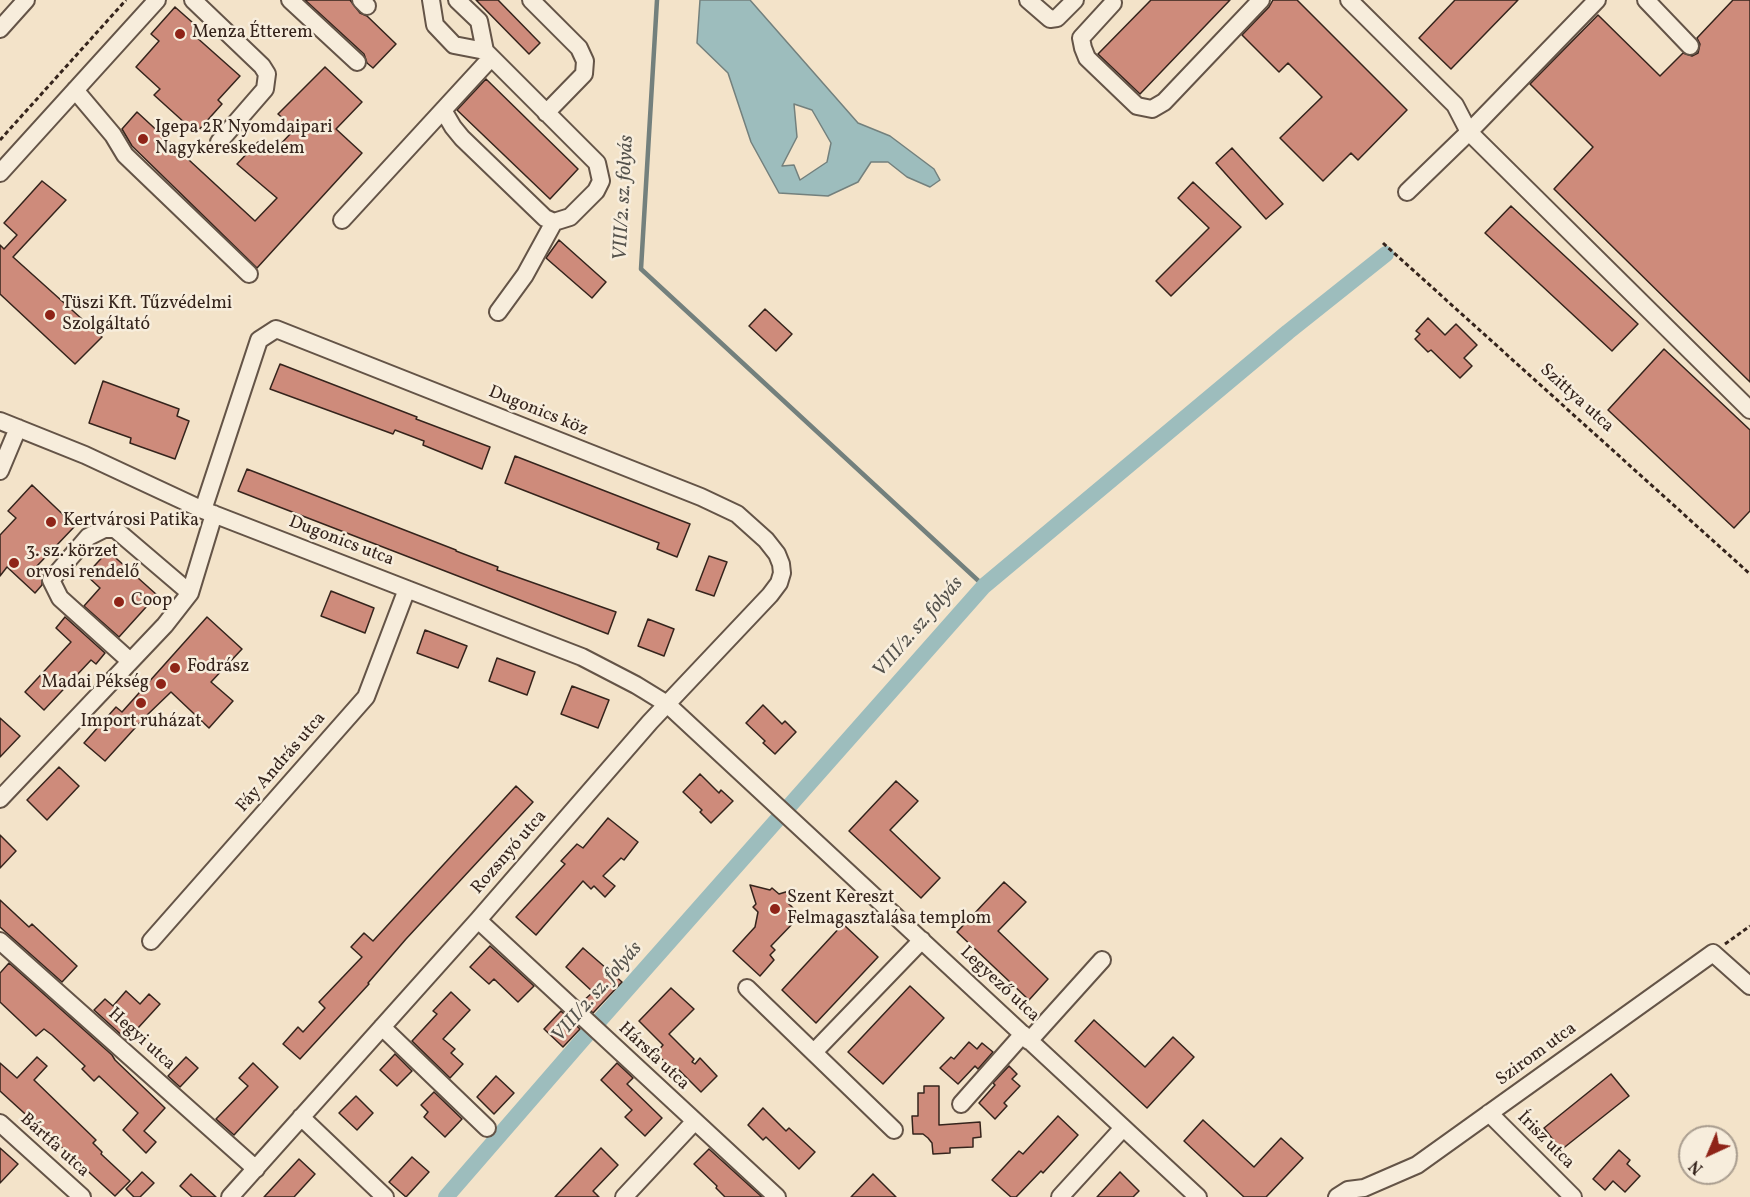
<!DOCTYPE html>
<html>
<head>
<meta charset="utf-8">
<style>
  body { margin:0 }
  #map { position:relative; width:1750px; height:1197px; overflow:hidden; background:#f3e3c9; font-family:Vollkorn,serif }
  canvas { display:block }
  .north { position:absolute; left:1678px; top:1125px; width:60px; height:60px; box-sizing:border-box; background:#f7eddc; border:2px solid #a99d8f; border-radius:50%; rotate:224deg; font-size:16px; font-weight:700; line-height:24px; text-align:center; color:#35241c }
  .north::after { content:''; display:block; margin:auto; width:21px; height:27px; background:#8f2418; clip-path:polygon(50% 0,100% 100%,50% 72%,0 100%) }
</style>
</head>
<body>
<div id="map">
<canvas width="1750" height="1197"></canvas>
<div class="north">N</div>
</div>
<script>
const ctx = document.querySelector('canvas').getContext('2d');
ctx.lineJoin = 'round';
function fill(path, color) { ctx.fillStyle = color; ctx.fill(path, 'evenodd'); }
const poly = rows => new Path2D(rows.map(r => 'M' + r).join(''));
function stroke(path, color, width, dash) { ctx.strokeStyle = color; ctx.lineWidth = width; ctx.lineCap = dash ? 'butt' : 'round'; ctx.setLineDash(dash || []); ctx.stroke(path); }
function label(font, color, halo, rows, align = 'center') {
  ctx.font = font + ' Vollkorn,serif'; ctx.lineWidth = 5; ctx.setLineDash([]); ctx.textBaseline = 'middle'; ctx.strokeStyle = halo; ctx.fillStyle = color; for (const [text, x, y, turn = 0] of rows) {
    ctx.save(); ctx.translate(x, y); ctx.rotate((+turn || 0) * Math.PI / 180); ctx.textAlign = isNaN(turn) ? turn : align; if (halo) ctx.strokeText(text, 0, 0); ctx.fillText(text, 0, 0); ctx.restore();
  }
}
const water = poly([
  [700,0,750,0,858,123,890,136,934,169,940,180,930,187,907,177,888,162,871,162,858,182,828,196,779,193,751,142,728,73,697,43,700,0],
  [794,104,812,110,831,143,827,162,800,180,794,165,782,166,797,137,794,104]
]);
fill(water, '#9dbdbd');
stroke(water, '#73807d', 1.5);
stroke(poly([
  [657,0,641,269,984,586]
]), '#73807d', 4.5);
stroke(poly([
  [446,1197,584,1038,984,586,1288,332,1386,254]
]), '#9dbdbd', 16);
const building = poly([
  [305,0,350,0,360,13,367,16,396,44,373,68,367,63,364,54,305,0],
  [476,0,498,0,540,43,529,54,476,0],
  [1151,0,1230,0,1140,94,1098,54,1151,0],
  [1273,0,1297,0,1407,110,1358,160,1351,153,1323,181,1280,138,1322,97,1288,63,1279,72,1242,35,1269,7,1273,0],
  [1455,0,1518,0,1451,69,1419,38,1455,0],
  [1733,0,1750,0,1750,382,1554,189,1593,147,1530,84,1598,15,1660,76,1683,53,1692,56,1698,53,1700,44,1697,38,1733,0],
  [175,7,201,30,195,36,240,76,218,100,222,104,196,133,154,95,160,89,136,67,159,41,151,34,175,7],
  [325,67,362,102,336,129,362,153,257,268,132,146,122,129,137,112,255,221,277,198,237,164,258,142,272,153,295,129,278,114,325,67],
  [486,79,578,169,550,199,457,110,486,79],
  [1232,148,1283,204,1266,219,1216,163,1232,148],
  [42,181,66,200,13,257,102,337,75,364,0,294,0,245,4,249,17,235,4,223,42,181],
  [1193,182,1241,227,1171,296,1156,281,1209,228,1178,198,1193,182],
  [1511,206,1638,324,1612,351,1485,233,1511,206],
  [559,240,606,282,592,298,546,258,559,240],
  [765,309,792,334,776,351,749,326,765,309],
  [1428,318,1445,335,1456,324,1477,345,1464,358,1472,366,1460,378,1431,350,1428,352,1415,339,1420,334,1416,331,1428,318],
  [1664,349,1750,430,1750,511,1734,528,1608,410,1664,349],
  [280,364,417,417,416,419,490,447,482,469,423,445,424,441,395,430,393,434,270,389,280,364],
  [103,381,179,409,177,416,189,421,175,459,130,443,131,438,89,423,103,381],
  [515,456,690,524,677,557,657,549,659,543,505,483,515,456],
  [247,469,456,550,456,551,498,567,497,570,616,612,608,634,238,491,247,469],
  [32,485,75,526,35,568,42,575,42,585,35,593,7,567,0,576,0,535,16,518,8,511,32,485],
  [108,551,157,595,119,637,84,606,100,588,86,575,108,551],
  [709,556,727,562,714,596,696,590,709,556],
  [331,591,374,608,365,633,321,616,331,591],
  [65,617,105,653,96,664,91,660,44,710,25,692,71,642,56,628,65,617],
  [207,617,242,649,211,682,233,701,209,728,171,692,145,717,105,761,84,743,116,707,122,712,207,617],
  [648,619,674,629,664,656,638,646,648,619],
  [425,630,467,646,458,668,417,653,425,630],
  [497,658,535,672,527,695,489,681,497,658],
  [572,686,609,700,598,728,561,714,572,686],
  [763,705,782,724,785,721,796,732,775,754,763,743,765,741,746,723,763,705],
  [0,718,20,736,0,757,0,718],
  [59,767,79,786,47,820,27,800,59,767],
  [700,774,719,793,721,790,733,801,711,823,700,812,702,810,683,792,700,774],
  [896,781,918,801,890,830,940,878,921,898,849,831,896,781],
  [516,786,533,802,406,939,368,983,369,984,300,1059,283,1044,298,1027,303,1032,325,1008,319,1002,362,957,351,947,364,933,373,941,516,786],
  [608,818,638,842,624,860,621,858,603,876,615,886,605,897,594,886,591,889,583,881,536,935,516,917,565,864,561,861,577,844,583,848,608,818],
  [0,835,16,851,0,868,0,835],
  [1004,882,1026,902,998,931,1048,979,1029,1000,957,932,1004,882],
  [750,885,770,890,772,888,779,894,789,891,788,903,797,912,793,916,797,919,771,946,775,950,770,955,774,960,760,976,733,951,755,927,758,912,753,907,756,904,750,885],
  [0,900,29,927,32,924,77,966,62,982,0,927,0,900],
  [843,924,878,957,816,1023,782,990,843,924],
  [490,946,534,986,518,1002,494,979,489,984,470,967,490,946],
  [583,948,622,982,593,1013,582,1002,593,992,566,967,583,948],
  [9,963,112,1055,115,1060,165,1108,144,1131,156,1142,146,1153,123,1130,138,1113,99,1076,94,1081,82,1069,85,1066,52,1035,44,1029,36,1036,0,1002,0,973,9,963],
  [910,986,944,1018,883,1084,848,1052,910,986],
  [671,988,694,1009,669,1034,694,1059,692,1062,695,1064,700,1058,717,1076,701,1092,675,1066,672,1069,656,1053,663,1045,639,1021,671,988],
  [126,991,140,1004,149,994,160,1004,127,1040,94,1010,105,999,113,1006,126,991],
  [451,992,470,1010,443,1039,455,1049,451,1053,463,1064,450,1078,412,1041,437,1014,433,1011,451,992],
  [561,1011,580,1029,563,1047,544,1029,561,1011],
  [1094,1020,1145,1067,1173,1037,1194,1057,1147,1108,1075,1041,1094,1020],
  [969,1042,977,1049,982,1043,993,1052,978,1069,975,1066,958,1084,940,1068,951,1057,954,1059,969,1042],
  [395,1054,412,1071,397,1086,380,1070,395,1054],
  [37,1057,47,1066,34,1080,96,1140,93,1143,102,1152,101,1154,130,1181,115,1196,0,1091,0,1063,17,1078,37,1057],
  [186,1057,198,1068,180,1087,168,1076,186,1057],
  [253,1063,278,1087,234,1135,216,1119,248,1086,239,1078,253,1063],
  [617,1063,633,1078,627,1084,662,1118,645,1136,625,1117,632,1110,601,1080,617,1063],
  [1009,1066,1017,1074,1012,1079,1020,1086,1004,1103,1007,1106,995,1119,979,1103,995,1085,993,1083,1009,1066],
  [1611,1074,1629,1096,1561,1150,1544,1128,1611,1074],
  [496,1076,514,1093,494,1114,477,1097,496,1076],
  [924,1086,939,1086,939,1125,980,1122,981,1137,973,1138,973,1147,950,1148,950,1153,933,1154,932,1143,928,1138,923,1134,913,1134,912,1116,918,1116,918,1093,924,1093,924,1086],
  [434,1092,462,1119,445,1137,424,1117,428,1112,421,1105,434,1092],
  [356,1096,373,1113,357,1130,339,1113,356,1096],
  [763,1108,786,1131,789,1128,815,1152,799,1169,766,1137,763,1140,748,1125,763,1108],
  [1058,1116,1078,1135,1043,1173,1041,1171,1016,1197,1011,1197,992,1180,1019,1151,1023,1154,1058,1116],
  [1203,1120,1254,1167,1281,1138,1303,1158,1266,1197,1244,1197,1184,1141,1203,1120],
  [0,1148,18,1164,0,1183,0,1148],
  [601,1148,618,1165,593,1191,599,1197,555,1197,601,1148],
  [709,1149,762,1197,725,1197,716,1188,717,1186,694,1164,709,1149],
  [1619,1150,1630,1160,1627,1164,1640,1176,1625,1192,1613,1181,1605,1190,1593,1179,1619,1150],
  [412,1157,429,1172,406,1197,389,1182,412,1157],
  [299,1159,315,1174,294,1197,264,1197,299,1159],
  [142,1172,154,1183,140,1197,134,1197,126,1189,142,1172],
  [1120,1172,1139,1191,1133,1197,1097,1197,1120,1172],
  [191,1174,216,1197,192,1197,180,1186,191,1174],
  [873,1174,896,1197,851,1197,873,1174]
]);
fill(building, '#ce8b7b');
stroke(building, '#35241c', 1.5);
const minor = poly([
  [193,0,262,66,267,74,265,89,219,142],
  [290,0,357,62],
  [361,0,367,6],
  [431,0,435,25,454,45,485,51,597,163,601,181,596,191,570,217,554,222,545,218,462,138,453,127,443,110],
  [457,0,479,21,485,51],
  [531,0,579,48,585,61,584,74,546,113],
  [1028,0,1050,19,1057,18,1075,0],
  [1349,0,1455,105,1469,132,1750,410],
  [1646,0,1690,46],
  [1113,3,1081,38,1083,48,1087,58,1137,106,1152,109,1164,102,1261,0],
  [0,29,26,0],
  [75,90,113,135,125,155,249,274],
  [0,173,157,0],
  [1407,192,1469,132,1597,0],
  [342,220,490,59],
  [498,312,525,275,554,222],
  [0,421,85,455,203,510,582,657,636,685,667,704,1198,1197],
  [0,471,18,428],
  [203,510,259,340,276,329,701,497,737,514,766,540,777,554,781,564,782,573,779,583,770,595,650,722,478,920,230,1197],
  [130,661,60,598,51,580,88,537,104,529,115,529,190,593],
  [0,799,165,625,190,593,214,514],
  [478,920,777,1197],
  [0,941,256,1169],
  [151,941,366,697,407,589],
  [747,988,894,1130],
  [382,1027,487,1128],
  [1029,1041,1102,960],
  [814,1052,922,940],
  [961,1104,1023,1034],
  [1489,1113,1573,1197],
  [301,1117,385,1197],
  [0,1123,82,1197],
  [624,1197,695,1121],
  [1060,1197,1123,1128],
  [1337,1197,1348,1190,1364,1188,1417,1165,1713,953,1750,986]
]);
stroke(minor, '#645447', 20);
stroke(poly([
  [0,140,126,0],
  [1383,243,1750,574],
  [1725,944,1750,926]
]), '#35241c', 3, [4.5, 3]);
stroke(minor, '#f7eddc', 16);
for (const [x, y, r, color] of [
  [180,34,6,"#8f2418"],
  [143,139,6,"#8f2418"],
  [50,315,6,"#8f2418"],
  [51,522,6,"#8f2418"],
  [14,563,6,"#8f2418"],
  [119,602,6,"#8f2418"],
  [175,668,6,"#8f2418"],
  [161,684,6,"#8f2418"],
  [141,703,6,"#8f2418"],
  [775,909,6,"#8f2418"]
]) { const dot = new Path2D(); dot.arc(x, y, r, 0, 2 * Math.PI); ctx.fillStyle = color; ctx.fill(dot); stroke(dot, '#f7eddc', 2); }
label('18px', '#35241c', '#f7eddc', [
  ["Menza Étterem",192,34],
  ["Igepa 2R Nyomdaipari",155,129],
  ["Nagykereskedelem",155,150],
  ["Tüszi Kft. Tűzvédelmi",62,305],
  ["Szolgáltató",62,326],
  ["Kertvárosi Patika",63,522],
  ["3. sz. körzet",26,553],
  ["orvosi rendelő",26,574],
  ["Coop",131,602],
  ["Fodrász",187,668],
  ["Madai Pékség",149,684,"right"],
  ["Import ruházat",141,723,"center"],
  ["Szent Kereszt",787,899],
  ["Felmagasztalása templom",787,920]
], 'left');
label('18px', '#35241c', '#f7eddc', [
  ["Szittya utca",1576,399,42],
  ["Dugonics köz",538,412,22],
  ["Dugonics utca",341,542,21],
  ["Fáy András utca",282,763,-49],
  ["Rozsnyó utca",510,853,-49],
  ["Legyező utca",999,985,43],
  ["Hegyi utca",141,1040,42],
  ["Szirom utca",1537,1055,-36],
  ["Hársfa utca",653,1057,43],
  ["Írisz utca",1545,1141,45],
  ["Bártfa utca",54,1146,42]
]);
label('italic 20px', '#54524c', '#f7eddc', [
  ["VIII/2. sz. folyás",625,198,-87],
  ["VIII/2. sz. folyás",919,628,-49],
  ["VIII/2. sz. folyás",598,993,-49]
]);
</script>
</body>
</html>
